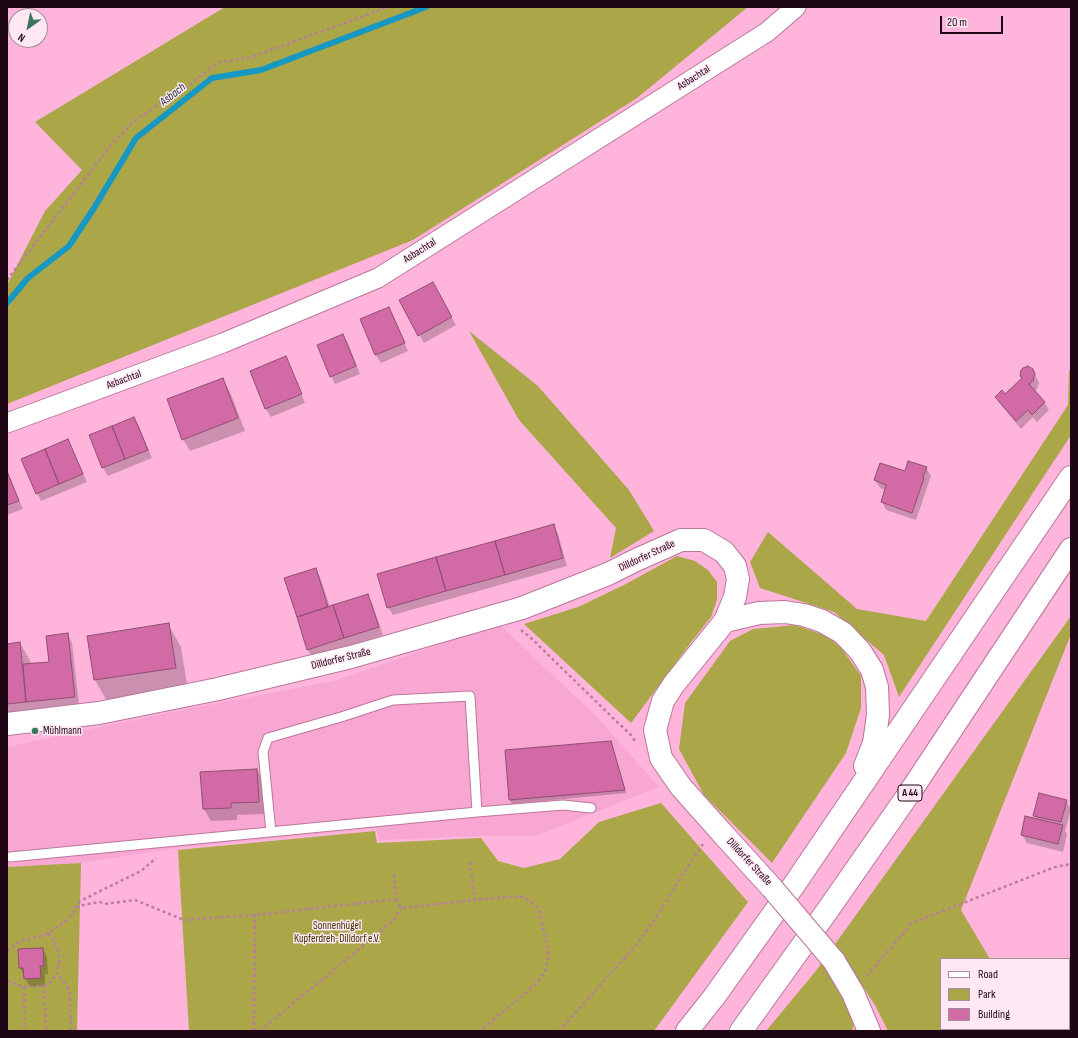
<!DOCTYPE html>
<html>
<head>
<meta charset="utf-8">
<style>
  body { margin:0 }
  #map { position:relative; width:1078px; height:1038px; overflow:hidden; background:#feb4db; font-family:"Sofia Sans Condensed",sans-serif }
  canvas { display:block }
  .frame { position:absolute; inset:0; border:8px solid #1f0615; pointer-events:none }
  .legend { position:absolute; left:940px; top:958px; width:130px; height:72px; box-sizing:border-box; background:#ffe7f3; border:1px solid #a58d9a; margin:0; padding:5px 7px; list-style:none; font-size:12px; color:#1f0615 }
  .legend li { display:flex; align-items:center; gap:8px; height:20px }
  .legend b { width:20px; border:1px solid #a58d9a }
  .north { position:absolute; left:8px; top:8px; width:40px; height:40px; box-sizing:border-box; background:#ffe7f3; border:1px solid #a58d9a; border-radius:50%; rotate:213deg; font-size:11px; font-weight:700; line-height:16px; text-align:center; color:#1f0615 }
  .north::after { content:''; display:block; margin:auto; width:14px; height:18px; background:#3a755e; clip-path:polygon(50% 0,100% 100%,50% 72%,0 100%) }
  .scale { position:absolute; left:940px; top:16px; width:63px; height:18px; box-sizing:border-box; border:2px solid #1f0615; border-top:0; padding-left:5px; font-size:12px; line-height:14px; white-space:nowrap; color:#1f0615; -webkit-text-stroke:3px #ffe7f3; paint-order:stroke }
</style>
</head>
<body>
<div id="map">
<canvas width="1078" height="1038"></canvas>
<div class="frame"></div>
<ul class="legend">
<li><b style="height:5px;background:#fff"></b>Road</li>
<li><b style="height:11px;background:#aba648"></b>Park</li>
<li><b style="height:11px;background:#d26aa5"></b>Building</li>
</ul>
<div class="north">N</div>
<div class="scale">20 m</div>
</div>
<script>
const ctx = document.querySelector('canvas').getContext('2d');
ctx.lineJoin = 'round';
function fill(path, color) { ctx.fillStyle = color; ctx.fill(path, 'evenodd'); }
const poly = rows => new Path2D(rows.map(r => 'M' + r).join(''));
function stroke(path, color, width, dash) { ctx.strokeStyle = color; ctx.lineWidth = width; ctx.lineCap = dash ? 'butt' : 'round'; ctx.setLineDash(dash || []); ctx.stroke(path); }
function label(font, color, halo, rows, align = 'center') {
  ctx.font = font + ' "Sofia Sans Condensed",sans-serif'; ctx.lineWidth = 3; ctx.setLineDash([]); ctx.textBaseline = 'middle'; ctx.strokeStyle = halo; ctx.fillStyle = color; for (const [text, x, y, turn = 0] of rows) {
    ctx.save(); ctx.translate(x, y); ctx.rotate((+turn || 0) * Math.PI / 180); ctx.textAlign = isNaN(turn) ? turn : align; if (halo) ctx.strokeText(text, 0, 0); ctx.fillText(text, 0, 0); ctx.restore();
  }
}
fill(poly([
  [499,624,596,716,659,787,535,836,482,836,379,840,376,828,176,848,81,863,7,867,7,747,162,714,334,681]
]), '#f8a7d2');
fill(poly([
  [225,7,748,7,637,98,413,240,7,404,7,285,45,211,82,170,35,122],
  [469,331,538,386,629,490,654,531,610,558,616,528,519,420],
  [1071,368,1071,435,899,697,884,655,834,612,760,588,750,562,768,532,857,609,926,621,1068,405,1069,371],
  [677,556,695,561,708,570,717,582,717,600,711,617,692,641,631,723,524,624,578,607,624,585],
  [1071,616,1071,634,961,910,990,959,941,959,941,1029,1058,1029,1058,1031,888,1031,876,1007,864,988,852,1031,766,1031,815,972],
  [795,625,827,636,842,649,861,676,861,708,846,753,772,863,704,795,679,749,685,703,730,641,753,629],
  [661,803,748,902,654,1031,189,1031,178,850,375,831,377,843,481,838,498,861,524,868,560,859,599,822],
  [81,863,77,1031,7,1031,7,867]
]), '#aba648');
fill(poly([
  [432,283,456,325,424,343,400,301],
  [393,316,408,351,381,363,376,355,361,320],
  [343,335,348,343,360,374,335,384,331,376],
  [286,358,290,366,305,403,271,417,266,409,251,371],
  [1033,370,1039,383,1037,389,1034,392,1044,402,1049,410,1037,422,1033,417,1021,429,1001,405,996,397,1005,395],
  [223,380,230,392,245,431,190,451,183,439],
  [134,418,139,426,152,458,108,476,103,468,90,436],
  [68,440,72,448,87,482,41,501,37,493],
  [926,468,931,476,916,520,886,510,882,502,886,490,880,488,875,480],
  [7,472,23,509,7,515],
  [553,525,558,534,567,566,393,615,388,607],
  [315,569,320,577,330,607,368,595,372,603,383,635,313,658,308,650],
  [168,624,181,647,188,691,108,703,95,680,88,637],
  [68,635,72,643,79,704,38,709,39,725,7,728,7,645,20,643,32,664,50,662],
  [610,742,612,745,626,793,512,804,510,800,506,751],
  [257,770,264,782,265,814,237,815,237,820,211,821,204,809,201,773],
  [1066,801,1071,809,1065,831,1067,834,1063,852,1027,843,1022,835,1037,820,1035,816],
  [43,949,47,957,48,974,45,974,45,986,30,987,20,968]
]), '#0003');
stroke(poly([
  [7,303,28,278,69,246,94,208,136,138,212,78,261,70,426,7]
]), '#1798c2', 6);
const building = poly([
  [433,282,452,317,418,336,399,300,433,282],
  [389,307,405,343,375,355,360,319,389,307],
  [343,334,356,366,330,377,317,345,343,334],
  [286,356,302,394,265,409,250,371,286,356],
  [1028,366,1033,369,1035,374,1033,379,1034,380,1029,384,1045,402,1032,415,1028,410,1016,421,995,397,1002,390,1005,394,1022,378,1020,376,1021,370,1023,368,1028,366],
  [223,378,238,418,182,440,167,399,223,378],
  [134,417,148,450,125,459,112,426,134,417],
  [112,426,125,459,102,468,89,435,112,426],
  [68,439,83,474,59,484,45,449,68,439],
  [45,449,59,484,36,494,21,459,45,449],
  [908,461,927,467,923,477,924,478,912,513,881,502,886,485,874,480,880,463,905,471,908,461],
  [7,471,19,501,7,505,7,471],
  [554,524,563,558,505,575,495,541,554,524],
  [495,541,505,575,446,591,436,557,495,541],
  [436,557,446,591,387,608,377,574,436,557],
  [316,568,328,607,297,617,284,578,316,568],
  [368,594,379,627,344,638,333,605,368,594],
  [333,605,344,638,307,650,297,617,333,605],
  [169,623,176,668,94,680,87,636,169,623],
  [68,633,75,697,26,702,23,664,49,662,46,636,68,633],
  [20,642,26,702,7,704,7,644,20,642],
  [611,741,625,790,509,800,505,750,611,741],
  [257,769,259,802,231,803,231,808,203,809,200,772,257,769],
  [1039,793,1067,800,1061,822,1033,816,1039,793],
  [1025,816,1063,825,1058,844,1021,835,1025,816],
  [43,948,44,966,40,966,41,978,24,979,23,968,19,968,18,949,43,948]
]);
fill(building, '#d26aa5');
stroke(building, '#8f4e72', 1);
const service = poly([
  [271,832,263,752,268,738,341,717,393,700,470,696,477,812],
  [10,857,477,812,563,805,591,808]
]);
const minor = poly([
  [7,423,223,343,378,278,767,32,796,7]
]);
const secondary = poly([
  [7,724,99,713,218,689,351,657,522,608,608,574,636,560,681,540,704,540,724,552,735,566,738,579,735,597,725,621,674,684,663,701,655,730,661,758,681,787,722,833],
  [834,961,853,993,869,1031]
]);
const motorway = poly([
  [725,621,759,613,785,612,804,615,822,621,843,633,860,651,872,670,877,687,878,715,874,743,865,766],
  [687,1031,714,997,794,885,1071,477],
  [741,1031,825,914,908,795,1071,549]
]);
stroke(service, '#bb769b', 11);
stroke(minor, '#bb769b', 21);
stroke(secondary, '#bb769b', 24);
stroke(motorway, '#bb769b', 24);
stroke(poly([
  [7,280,111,145,133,122,166,99,186,87,219,62,249,58,388,7],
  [521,630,531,638,615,720,630,734,635,741],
  [470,862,475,900,519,896,530,900,539,910,549,956,545,972,536,984,480,1031],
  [396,899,401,908,475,900],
  [75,908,80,901,141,871,156,858],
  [48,933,54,941,58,951,60,961,57,973,70,991,71,1031],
  [7,951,20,941,45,935,67,920,79,906,87,904,100,902,105,904,135,900,184,920,255,915,396,899,394,871],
  [867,976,912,923,1055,867,1071,864],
  [7,981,24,987,44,986,46,1031],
  [44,986,52,981,57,973],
  [24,987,25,1031],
  [254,1031,255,915],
  [260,1031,395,919,401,908],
  [559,1031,638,943,663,907,680,878,703,844]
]), '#b97e9e', 2.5, [3, 3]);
stroke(service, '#fff', 9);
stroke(minor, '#fff', 19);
stroke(secondary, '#fff', 22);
stroke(motorway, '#fff', 22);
const secondaryBridge = poly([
  [722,833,772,888,834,961]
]);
stroke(secondaryBridge, '#bb769b', 24, []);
stroke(secondaryBridge, '#fff', 22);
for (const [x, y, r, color] of [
  [35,731,4,"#3a755e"]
]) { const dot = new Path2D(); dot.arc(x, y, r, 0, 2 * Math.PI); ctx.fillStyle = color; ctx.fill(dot); stroke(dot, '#ffe7f3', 1.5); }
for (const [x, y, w] of [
  [910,793,24]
]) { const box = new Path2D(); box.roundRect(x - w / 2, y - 8, w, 16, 3); ctx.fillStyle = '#ffe7f3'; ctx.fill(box); stroke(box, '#1f0615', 1); }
label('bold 10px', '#1f0615', null, [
  ["A 44",910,793]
]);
label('11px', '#1f0615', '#ffe7f3', [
  ["Asbachtal",694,78,-32],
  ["Asbachtal",420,251,-32],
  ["Asbachtal",124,380,-20],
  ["Dilldorfer Straße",647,556,-25],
  ["Dilldorfer Straße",341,659,-14],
  ["Dilldorfer Straße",749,862,47]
]);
label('11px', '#1f0615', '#ffe7f3', [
  ["Mühlmann",43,731]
], 'left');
label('11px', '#383500', '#ffe7f3', [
  ["Sonnenhügel",337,926],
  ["Kupferdreh-Dilldorf e.V.",337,939]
]);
label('italic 12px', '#162f39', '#ffe7f3', [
  ["Asbach",173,95,-38]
]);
</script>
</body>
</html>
